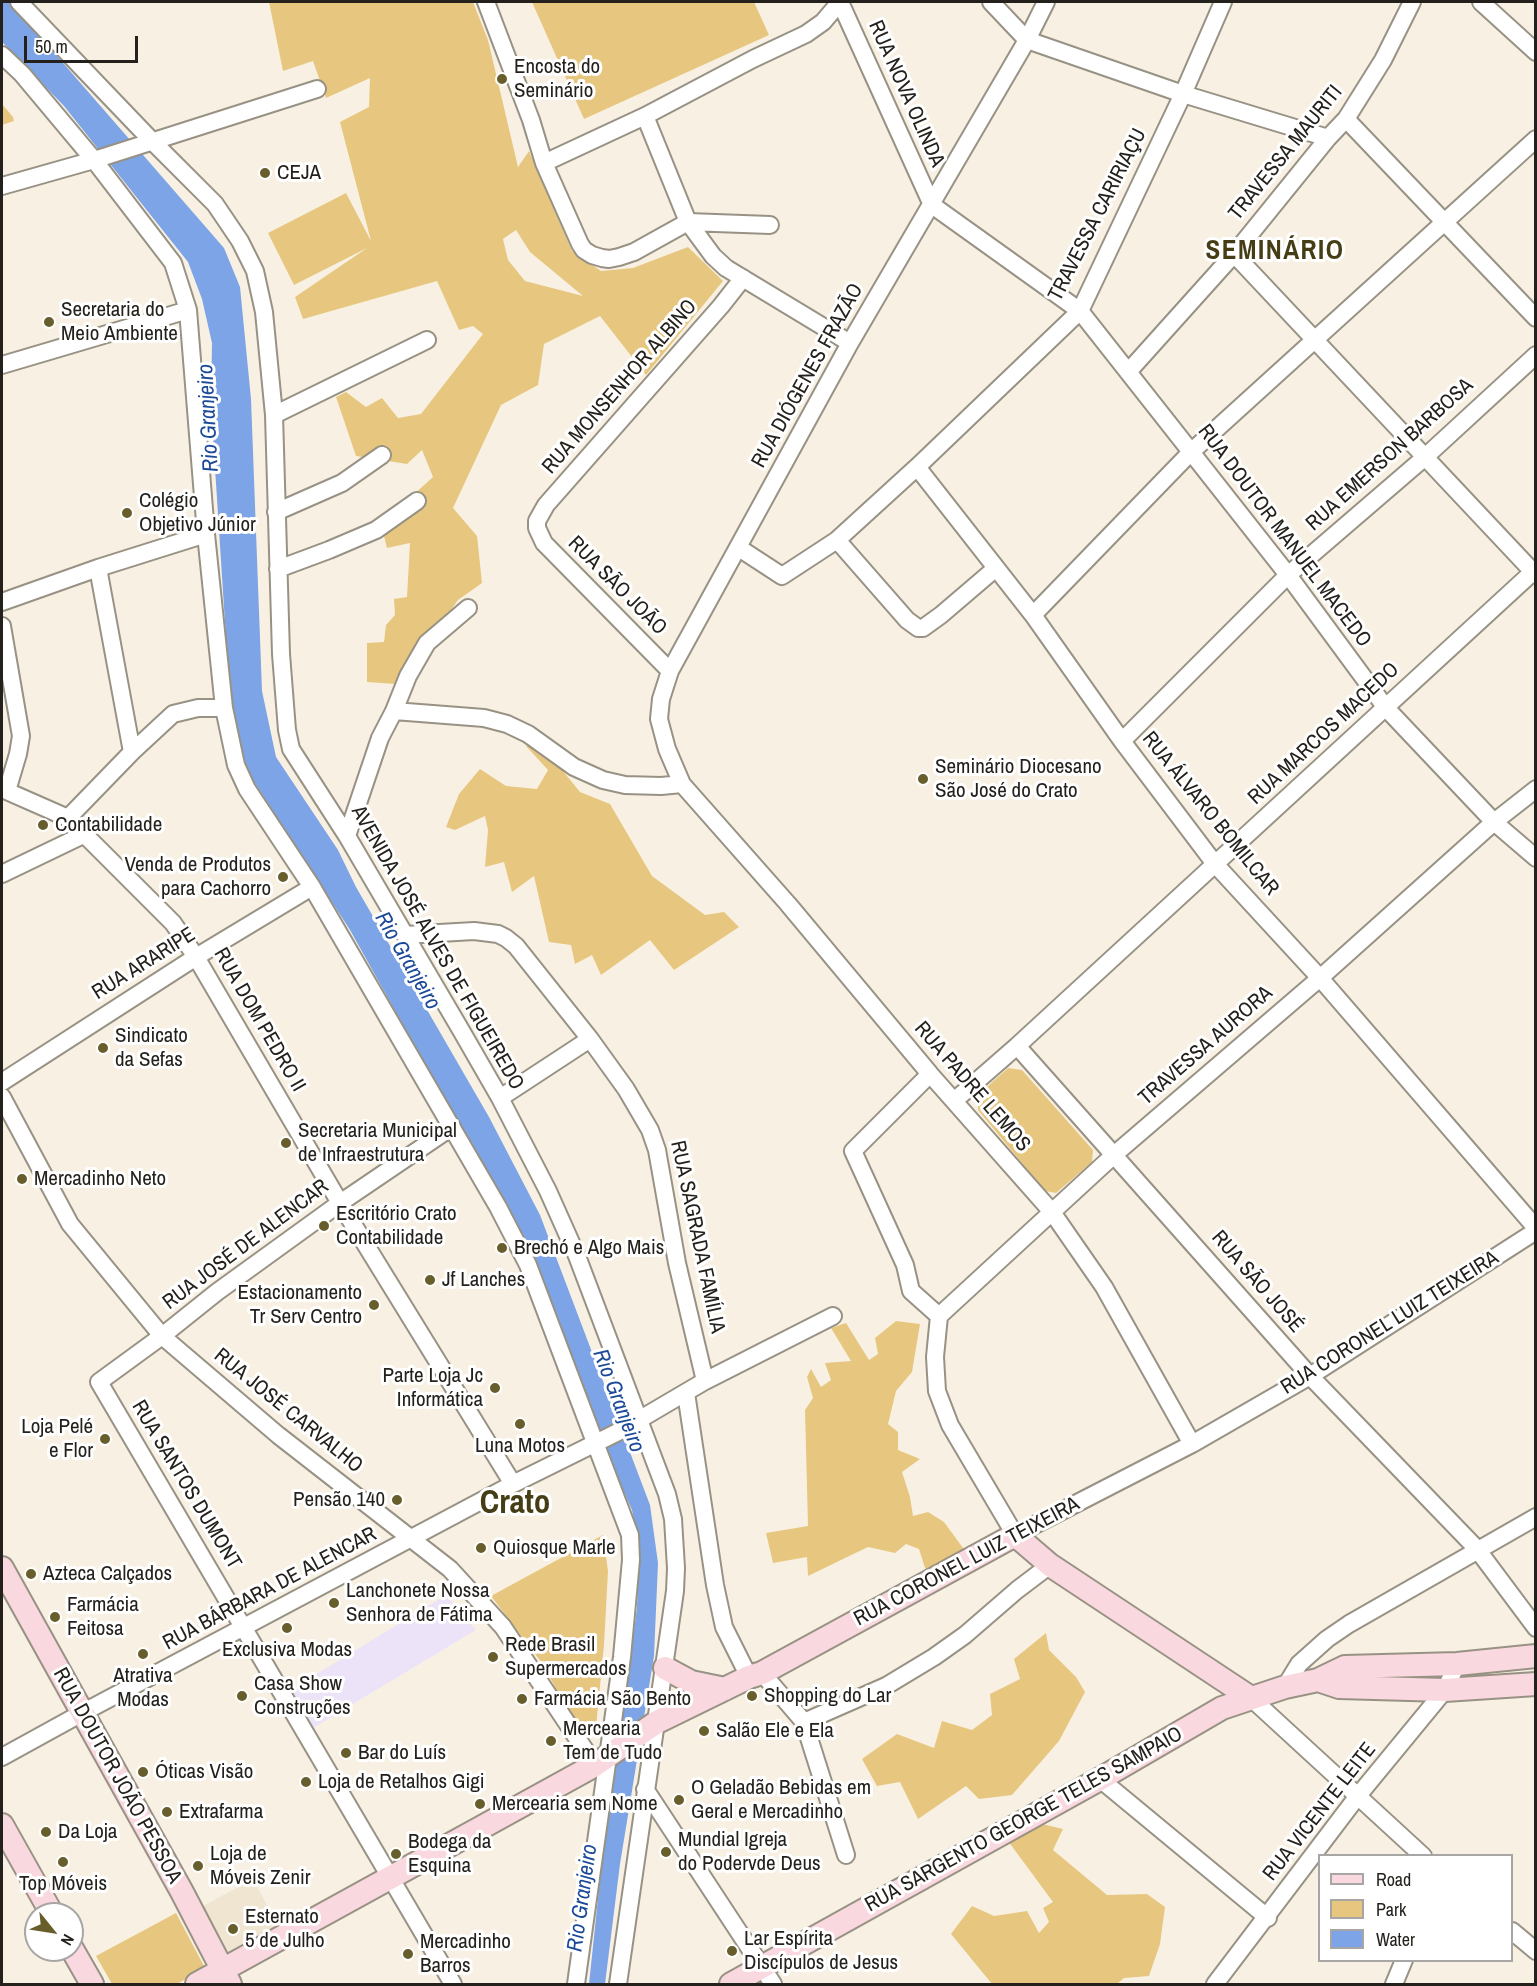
<!DOCTYPE html>
<html>
<head>
<meta charset="utf-8">
<style>
  body { margin:0 }
  #map { position:relative; width:1537px; height:1986px; overflow:hidden; background:#f8f1e3; font-family:"Archivo Narrow",sans-serif }
  canvas { display:block }
  .frame { position:absolute; inset:0; border:3px solid #24211c; pointer-events:none }
  .legend { position:absolute; left:1318px; top:1854px; width:195px; height:108px; box-sizing:border-box; background:#fff; border:2px solid #a7a6a4; margin:0; padding:8px 10px; list-style:none; font-size:18px; color:#24211c }
  .legend li { display:flex; align-items:center; gap:12px; height:30px }
  .legend b { width:30px; border:2px solid #a7a6a4 }
  .north { position:absolute; left:24px; top:1902px; width:60px; height:60px; box-sizing:border-box; background:#fff; border:2px solid #a7a6a4; border-radius:50%; rotate:120deg; font-size:16px; font-weight:700; line-height:24px; text-align:center; color:#24211c }
  .north::after { content:''; display:block; margin:auto; width:21px; height:27px; background:#675e2b; clip-path:polygon(50% 0,100% 100%,50% 72%,0 100%) }
  .scale { position:absolute; left:24px; top:36px; width:114px; height:27px; box-sizing:border-box; border:3px solid #24211c; border-top:0; padding-left:8px; font-size:18px; line-height:21px; white-space:nowrap; color:#24211c; -webkit-text-stroke:4px #fff; paint-order:stroke }
</style>
</head>
<body>
<div id="map">
<canvas width="1537" height="1986"></canvas>
<div class="frame"></div>
<ul class="legend">
<li><b style="height:8px;background:#fad8df"></b>Road</li>
<li><b style="height:16px;background:#e7c77f"></b>Park</li>
<li><b style="height:16px;background:#7ca4e6"></b>Water</li>
</ul>
<div class="north">N</div>
<div class="scale">50 m</div>
</div>
<script>
const ctx = document.querySelector('canvas').getContext('2d');
ctx.lineJoin = 'round';
function fill(path, color) { ctx.fillStyle = color; ctx.fill(path, 'evenodd'); }
const poly = rows => new Path2D(rows.map(r => 'M' + r).join(''));
function stroke(path, color, width, dash) { ctx.strokeStyle = color; ctx.lineWidth = width; ctx.lineCap = dash ? 'butt' : 'round'; ctx.setLineDash(dash || []); ctx.stroke(path); }
function label(font, color, halo, rows, align = 'center') {
  ctx.font = font + ' "Archivo Narrow",sans-serif'; ctx.lineWidth = 6; ctx.setLineDash([]); ctx.textBaseline = 'middle'; ctx.strokeStyle = halo; ctx.fillStyle = color; for (const [text, x, y, turn = 0] of rows) {
    ctx.save(); ctx.translate(x, y); ctx.rotate((+turn || 0) * Math.PI / 180); ctx.textAlign = isNaN(turn) ? turn : align; if (halo) ctx.strokeText(text, 0, 0); ctx.fillText(text, 0, 0); ctx.restore();
  }
}
fill(poly([
  [446,1595,476,1630,303,1734,282,1695]
]), '#ede3f8');
fill(poly([
  [253,1879,278,1926,228,1953,203,1906]
]), '#efe5d0');
fill(poly([
  [269,2,473,2,488,40,518,167,529,151,572,251,601,271,633,268,688,247,723,281,646,375,600,316,544,344,538,385,501,405,453,508,477,536,482,583,458,600,396,688,395,684,367,682,367,643,384,642,386,625,395,615,394,599,407,597,410,543,387,548,381,524,433,477,422,450,407,464,356,456,336,397,346,392,366,407,382,398,398,418,421,414,483,334,473,326,459,330,437,281,303,319,295,297,367,248,294,285,268,233,346,193,371,241,340,122,369,107,370,78,326,98,313,61,283,71],
  [516,230,530,252,583,296,525,281,508,260,503,239],
  [532,2,754,2,769,35,584,119],
  [2,104,13,117,14,121,2,125],
  [541,744,580,792,610,804,652,876,705,915,724,912,739,927,674,970,650,940,601,975,592,955,575,964,571,945,549,942,534,876,512,892,504,862,485,867,488,830,485,816,455,830,446,827,459,794,480,769,506,786,537,789,548,770,526,746],
  [1008,1068,1022,1070,1093,1150,1092,1162,1056,1193,1045,1191,978,1110,979,1094],
  [896,1321,920,1324,912,1372,896,1391,888,1424,898,1432,898,1450,920,1459,902,1472,910,1497,913,1516,928,1512,944,1522,966,1552,927,1574,919,1549,906,1544,895,1553,868,1547,808,1576,807,1557,773,1563,766,1533,808,1526,805,1410,813,1398,807,1377,811,1369,821,1387,831,1380,825,1363,851,1361,831,1328,846,1323,869,1360,878,1354,875,1338],
  [603,1535,608,1571,604,1645,596,1727,585,1740,541,1662,491,1596],
  [1046,1633,1049,1650,1076,1677,1085,1692,1059,1741,1012,1795,979,1799,966,1786,918,1819,900,1782,877,1786,862,1759,897,1734,934,1748,942,1721,972,1730,992,1715,990,1694,1020,1679,1014,1659],
  [1042,1824,1063,1829,1053,1850,1107,1895,1147,1894,1165,1907,1160,1944,1149,1976,1124,1978,1117,1984,992,1984,951,1934,972,1906,994,1916,1027,1911,1039,1933,1049,1922,1043,1908,1053,1902,1008,1841],
  [176,1913,205,1968,177,1984,112,1984,96,1956]
]), '#e7c77f');
fill(poly([
  [2,2,10,2,224,248,240,287,251,399,262,691,276,757,338,850,356,887,489,1117,540,1215,650,1505,658,1563,654,1656,620,1864,605,1984,589,1984,609,1795,624,1705,637,1608,639,1545,632,1510,604,1448,517,1227,470,1140,446,1102,350,930,247,771,238,748,227,654,211,406,212,343,202,299,188,262,64,106,2,42]
]), '#7ca4e6');
const minor = poly([
  [19,2,152,141,215,204,240,241,255,271,264,312,274,415,281,654,287,730,291,749,347,836,462,1032,500,1098,548,1191,577,1256,667,1494,673,1519,676,1568,675,1591,618,1984],
  [486,2,531,120,544,163,580,244,584,250,592,255,602,258,609,259,619,257,634,252,688,222,770,225],
  [840,2,932,205,1080,311,1288,575,1386,708,1494,822,1536,858],
  [991,2,1027,40,1183,94,1328,138],
  [1046,2,1027,40,850,343,670,671,661,699,659,719,667,749,682,784,788,904,930,1074,1052,1212,1104,1287,1192,1444],
  [1481,2,1536,52],
  [2,55,22,74,94,160,173,263,188,310,206,534,224,708,236,765,247,789,312,887,498,1207,528,1265,630,1535,631,1560,622,1657,576,1984],
  [645,116,688,222,713,256,726,268,850,343],
  [1346,119,1536,318],
  [544,163,645,116,753,59,806,34,823,22,840,2],
  [2,186,94,160,317,89],
  [1234,254,1536,575],
  [2,365,188,310],
  [1128,372,1234,254,1328,138,1346,119,1383,60,1412,2],
  [274,415,427,340],
  [917,467,1033,615,1122,741,1215,864,1320,978,1536,1228],
  [276,512,342,483,382,455],
  [837,540,907,620,918,628,923,628,941,615,996,568],
  [739,548,782,576,837,540,917,467,1080,311,1183,94,1223,2],
  [98,568,132,752],
  [278,569,329,550,376,530,417,501],
  [2,602,98,568,206,534],
  [1033,615,1191,452,1536,139],
  [2,626,21,736,18,754,7,791],
  [670,671,544,543,537,528,537,521,546,505,721,306,743,278],
  [394,711,484,718,507,724,528,734,574,767,603,780,625,785,661,786,682,784],
  [1122,741,1288,575,1424,458,1536,355],
  [2,789,68,818,173,923,196,957,340,1203,513,1484],
  [68,818,132,752,173,714,198,708,224,708],
  [347,836,380,738,394,711,408,676,427,643,468,608],
  [2,874,83,835],
  [1017,1046,1310,1376,1477,1549,1536,1628],
  [930,1074,853,1151,905,1265,911,1291,939,1316],
  [2,1082,196,957,312,887],
  [2,1097,70,1224,162,1336,278,1435,450,1569,503,1627,595,1765],
  [500,1098,590,1039],
  [954,1101,1017,1046,1536,569],
  [452,1127,340,1203,217,1292,162,1336,99,1382,453,1984],
  [939,1316,935,1357,937,1391,950,1425,1015,1535,1192,1444,1310,1376,1536,1231],
  [939,1316,1115,1154,1320,978,1494,822,1536,789],
  [705,1381,833,1316],
  [686,1393,715,1585,724,1627,749,1677],
  [762,1673,804,1722,846,1855],
  [1285,1687,1299,1664,1327,1639,1349,1624,1536,1517],
  [1251,1698,1423,1856],
  [804,1722,886,1686,934,1657,965,1635,1017,1590,1050,1565],
  [2,1757,82,1713,513,1484,620,1431,705,1381,677,1263,657,1150,650,1130,626,1089,590,1039,516,946,506,938,498,934,474,931,405,935],
  [1100,1779,1268,1918],
  [645,1789,773,1984],
  [1512,1931,1536,1951],
  [1215,1984,1357,1797,1445,1690,1457,1664],
  [1394,1984,1404,1960]
]);
const secondary = poly([
  [2,1568,182,1892,230,1984],
  [665,1668,691,1682,725,1689],
  [1318,1680,1339,1687,1445,1690,1536,1684],
  [2,1825,52,1914],
  [72,1949,92,1984],
  [197,1984,595,1765,657,1722,749,1677,762,1673,1015,1535,1050,1565,1251,1698],
  [731,1984,1100,1779,1222,1708,1285,1687,1318,1680,1345,1667,1457,1664,1536,1656]
]);
stroke(minor, '#989284', 20);
stroke(secondary, '#989284', 26);
stroke(minor, '#fff', 16);
stroke(secondary, '#fad8df', 22);
for (const [x, y, r, color] of [
  [502,79,6,"#675e2b"],
  [265,173,6,"#675e2b"],
  [49,322,6,"#675e2b"],
  [127,513,6,"#675e2b"],
  [923,779,6,"#675e2b"],
  [43,825,6,"#675e2b"],
  [283,877,6,"#675e2b"],
  [103,1048,6,"#675e2b"],
  [286,1143,6,"#675e2b"],
  [22,1179,6,"#675e2b"],
  [324,1226,6,"#675e2b"],
  [502,1248,6,"#675e2b"],
  [430,1280,6,"#675e2b"],
  [374,1305,6,"#675e2b"],
  [495,1388,6,"#675e2b"],
  [520,1424,6,"#675e2b"],
  [105,1439,6,"#675e2b"],
  [397,1500,6,"#675e2b"],
  [481,1548,6,"#675e2b"],
  [31,1574,6,"#675e2b"],
  [334,1603,6,"#675e2b"],
  [55,1617,6,"#675e2b"],
  [287,1628,6,"#675e2b"],
  [143,1654,6,"#675e2b"],
  [493,1657,6,"#675e2b"],
  [242,1696,6,"#675e2b"],
  [752,1696,6,"#675e2b"],
  [522,1699,6,"#675e2b"],
  [704,1731,6,"#675e2b"],
  [551,1741,6,"#675e2b"],
  [346,1753,6,"#675e2b"],
  [143,1772,6,"#675e2b"],
  [306,1782,6,"#675e2b"],
  [679,1800,6,"#675e2b"],
  [480,1804,6,"#675e2b"],
  [167,1812,6,"#675e2b"],
  [46,1832,6,"#675e2b"],
  [666,1852,6,"#675e2b"],
  [396,1854,6,"#675e2b"],
  [63,1862,6,"#675e2b"],
  [198,1866,6,"#675e2b"],
  [233,1929,6,"#675e2b"],
  [732,1951,6,"#675e2b"],
  [408,1954,6,"#675e2b"]
]) { const dot = new Path2D(); dot.arc(x, y, r, 0, 2 * Math.PI); ctx.fillStyle = color; ctx.fill(dot); stroke(dot, '#fff', 2); }
label('21px', '#24211c', '#fff', [
  ["Encosta do",514,67],
  ["Seminário",514,91],
  ["CEJA",277,173],
  ["Secretaria do",61,310],
  ["Meio Ambiente",61,334],
  ["Colégio",139,501],
  ["Objetivo Júnior",139,525],
  ["Seminário Diocesano",935,767],
  ["São José do Crato",935,791],
  ["Contabilidade",55,825],
  ["Venda de Produtos",271,865,"right"],
  ["para Cachorro",271,889,"right"],
  ["Sindicato",115,1036],
  ["da Sefas",115,1060],
  ["Secretaria Municipal",298,1131],
  ["de Infraestrutura",298,1155],
  ["Mercadinho Neto",34,1179],
  ["Escritório Crato",336,1214],
  ["Contabilidade",336,1238],
  ["Brechó e Algo Mais",514,1248],
  ["Jf Lanches",442,1280],
  ["Estacionamento",362,1293,"right"],
  ["Tr Serv Centro",362,1317,"right"],
  ["Parte Loja Jc",483,1376,"right"],
  ["Informática",483,1400,"right"],
  ["Loja Pelé",93,1427,"right"],
  ["e Flor",93,1451,"right"],
  ["Luna Motos",520,1446,"center"],
  ["Pensão 140",385,1500,"right"],
  ["Quiosque Marle",493,1548],
  ["Azteca Calçados",43,1574],
  ["Lanchonete Nossa",346,1591],
  ["Senhora de Fátima",346,1615],
  ["Farmácia",67,1605],
  ["Feitosa",67,1629],
  ["Rede Brasil",505,1645],
  ["Supermercados",505,1669],
  ["Exclusiva Modas",287,1650,"center"],
  ["Atrativa",143,1676,"center"],
  ["Modas",143,1700,"center"],
  ["Casa Show",254,1684],
  ["Construções",254,1708],
  ["Shopping do Lar",764,1696],
  ["Farmácia São Bento",534,1699],
  ["Mercearia",563,1729],
  ["Tem de Tudo",563,1753],
  ["Salão Ele e Ela",716,1731],
  ["Bar do Luís",358,1753],
  ["Óticas Visão",155,1772],
  ["Loja de Retalhos Gigi",318,1782],
  ["O Geladão Bebidas em",691,1788],
  ["Geral e Mercadinho",691,1812],
  ["Mercearia sem Nome",492,1804],
  ["Extrafarma",179,1812],
  ["Da Loja",58,1832],
  ["Mundial Igreja",678,1840],
  ["do Podervde Deus",678,1864],
  ["Bodega da",408,1842],
  ["Esquina",408,1866],
  ["Loja de",210,1854],
  ["Móveis Zenir",210,1878],
  ["Top Móveis",63,1884,"center"],
  ["Esternato",245,1917],
  ["5 de Julho",245,1941],
  ["Lar Espírita",744,1939],
  ["Discípulos de Jesus",744,1963],
  ["Mercadinho",420,1942],
  ["Barros",420,1966]
], 'left');
label('21px', '#24211c', '#fff', [
  ["RUA NOVA OLINDA",906,94,66],
  ["TRAVESSA MAURITI",1286,153,-51],
  ["TRAVESSA CARIRIAÇU",1098,215,-63],
  ["RUA DIÓGENES FRAZÃO",808,376,-61],
  ["RUA MONSENHOR ALBINO",620,387,-49],
  ["RUA EMERSON BARBOSA",1390,455,-42],
  ["RUA DOUTOR MANUEL MACEDO",1284,536,53],
  ["RUA SÃO JOÃO",617,586,45],
  ["RUA MARCOS MACEDO",1324,734,-43],
  ["RUA ÁLVARO BOMILCAR",1210,814,51],
  ["AVENIDA JOSÉ ALVES DE FIGUEIREDO",437,948,60],
  ["RUA ARARIPE",144,964,-32],
  ["RUA DOM PEDRO II",259,1020,60],
  ["TRAVESSA AURORA",1206,1046,-41],
  ["RUA PADRE LEMOS",972,1087,49],
  ["RUA SAGRADA FAMÍLIA",697,1237,78],
  ["RUA JOSÉ DE ALENCAR",246,1245,-37],
  ["RUA SÃO JOSÉ",1257,1282,49],
  ["RUA CORONEL LUIZ TEIXEIRA",1390,1323,-32],
  ["RUA JOSÉ CARVALHO",288,1411,39],
  ["RUA SANTOS DUMONT",186,1485,59],
  ["RUA CORONEL LUIZ TEIXEIRA",967,1562,-28],
  ["RUA BÁRBARA DE ALENCAR",270,1589,-28],
  ["RUA DOUTOR JOÃO PESSOA",117,1776,61],
  ["RUA VICENTE LEITE",1320,1812,-52],
  ["RUA SARGENTO GEORGE TELES SAMPAIO",1024,1820,-29]
]);
label('italic 22px', '#1c4a98', '#fff', [
  ["Rio Granjeiro",209,418,-93],
  ["Rio Granjeiro",407,961,60],
  ["Rio Granjeiro",618,1401,69],
  ["Rio Granjeiro",583,1898,-82]
]);
ctx.letterSpacing = '1.5px';
label('bold 27px', '#453e15', '#fff', [
  ["SEMINÁRIO",1275,252]
]);
ctx.letterSpacing = '0px';
label('bold 33px', '#453e15', '#fff', [
  ["Crato",515,1504]
]);
</script>
</body>
</html>
